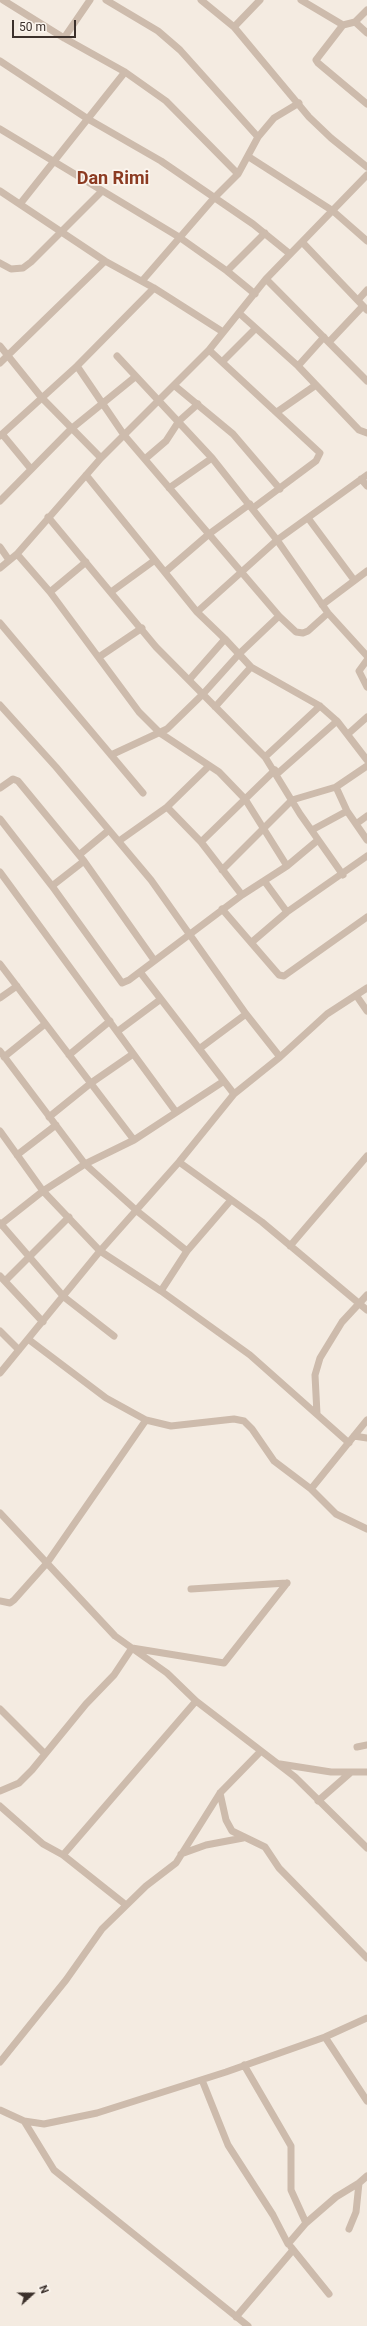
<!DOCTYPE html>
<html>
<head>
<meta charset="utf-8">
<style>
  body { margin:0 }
  #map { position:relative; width:367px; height:2326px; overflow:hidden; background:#f4ebe1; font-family:Roboto,sans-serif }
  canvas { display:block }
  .north { position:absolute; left:12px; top:2274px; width:40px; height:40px; -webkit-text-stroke:3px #fbf5ee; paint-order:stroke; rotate:69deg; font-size:11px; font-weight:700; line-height:16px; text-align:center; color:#3b302b }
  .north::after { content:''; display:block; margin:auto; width:14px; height:18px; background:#3b302b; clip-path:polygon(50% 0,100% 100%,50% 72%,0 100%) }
  .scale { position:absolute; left:12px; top:20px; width:64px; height:18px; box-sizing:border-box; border:2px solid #3b302b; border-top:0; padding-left:5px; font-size:12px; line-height:14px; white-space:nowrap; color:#3b302b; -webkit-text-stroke:3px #fbf5ee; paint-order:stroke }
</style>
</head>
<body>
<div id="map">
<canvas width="367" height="2326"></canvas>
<div class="north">N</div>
<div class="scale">50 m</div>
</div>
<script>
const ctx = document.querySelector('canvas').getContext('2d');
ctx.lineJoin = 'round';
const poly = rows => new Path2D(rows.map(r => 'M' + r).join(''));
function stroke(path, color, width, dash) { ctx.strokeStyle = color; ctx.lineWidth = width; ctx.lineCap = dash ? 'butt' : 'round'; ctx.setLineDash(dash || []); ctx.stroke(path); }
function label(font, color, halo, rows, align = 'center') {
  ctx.font = font + ' Roboto,sans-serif'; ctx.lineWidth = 3.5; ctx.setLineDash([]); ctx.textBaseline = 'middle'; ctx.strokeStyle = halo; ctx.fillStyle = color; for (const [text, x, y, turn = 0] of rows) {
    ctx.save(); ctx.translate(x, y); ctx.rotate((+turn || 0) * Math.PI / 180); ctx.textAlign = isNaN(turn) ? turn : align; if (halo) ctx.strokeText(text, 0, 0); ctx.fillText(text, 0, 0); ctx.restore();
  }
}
stroke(poly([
  [3,0,64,38,125,72,166,101,238,174],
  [106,0,158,31,180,50,258,137],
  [201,0,234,27,309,117,331,138,367,167],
  [301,0,343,25],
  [367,10,355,22,343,25,316,60,318,63,367,104],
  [355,22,367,33],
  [234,27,260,0],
  [64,38,90,0],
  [0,61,88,119,161,161,253,224,290,254],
  [0,129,179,237,227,271,255,294],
  [249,157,333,211,367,241],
  [0,191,105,261,154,288,223,332],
  [20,204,125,72],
  [302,242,367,310],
  [0,263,11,269,23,268,31,262,102,191],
  [227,271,265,233],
  [266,279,367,381],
  [142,281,214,198,238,174,258,137,274,118,299,103],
  [358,300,367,290],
  [239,313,298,366,359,430,367,433],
  [329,342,363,306],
  [0,346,42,398,101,458],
  [209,350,320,453,316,461,253,508],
  [117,356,212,458,277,540,328,613,367,656],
  [222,362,255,329],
  [0,363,105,261],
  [77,366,124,435,279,616,296,632,303,633,308,631,328,613],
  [298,366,324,337],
  [175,386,233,434,280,489],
  [277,412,316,385],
  [2,434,31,469],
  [0,436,77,366,154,288],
  [145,459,166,441,179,421,198,404],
  [86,475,197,612,225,639,251,667,320,706,337,721,367,760],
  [361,479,367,486],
  [169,488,212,458],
  [0,501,71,429,135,377],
  [48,517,156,647,265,757,300,814,343,875],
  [308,518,354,580],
  [0,547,9,560],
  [17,554,50,592,139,712,160,733,219,772,245,799,287,866],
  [0,568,17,554,101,458,209,350,266,279,367,175],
  [165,572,209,534,250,504],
  [50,592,86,562],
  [111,592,155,560],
  [322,605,367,571],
  [197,612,277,540,367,475],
  [0,623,143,793],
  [99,657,142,628],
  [367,660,359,671,367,687],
  [189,680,225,639],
  [0,705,56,767,151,880,246,1014,280,1057],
  [215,707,251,667],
  [348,734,367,717],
  [111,755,167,729,203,694,239,654,279,616],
  [265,757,320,706],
  [277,774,337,721],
  [336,787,347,811,367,840],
  [0,788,13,779,18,781,84,861,154,960],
  [167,807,209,766],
  [0,819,52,886,122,983,129,980,242,895,287,866,318,840],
  [356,824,367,816],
  [312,830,347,811],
  [119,841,167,807,201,842,242,895],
  [201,842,275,770],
  [79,855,109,830],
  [222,870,292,800,336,787,367,766],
  [0,872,176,1112],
  [265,882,287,912],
  [52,886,84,861],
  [222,909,279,975,284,976,367,917],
  [252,942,287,912,367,856],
  [0,964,134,1140],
  [140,972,234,1094],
  [356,995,367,1011],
  [0,998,17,986],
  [118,1031,161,999],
  [199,1049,246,1014],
  [0,1051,85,1164,137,1211,187,1251,231,1200],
  [69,1055,110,1021],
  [4,1057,45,1024],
  [49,1117,91,1083,133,1054],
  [0,1131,43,1191,100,1251,161,1291,250,1355,349,1443],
  [17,1155,56,1125],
  [179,1162,262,1222,367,1310],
  [0,1223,64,1297,114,1336],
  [0,1225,43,1191,85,1164,134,1140,224,1081],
  [290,1246,367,1156],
  [0,1276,43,1322],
  [5,1281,69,1217],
  [161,1291,187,1251],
  [0,1331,19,1350],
  [28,1339,106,1398,146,1420,171,1426,234,1419,244,1421,252,1429,274,1461,311,1489,336,1514,367,1529],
  [0,1373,100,1251,179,1162,234,1094,280,1057,327,1014,367,988],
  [317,1414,315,1375,320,1358,342,1322,367,1295],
  [354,1436,367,1438],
  [311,1489,367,1420],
  [0,1513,115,1636,167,1673,196,1701,295,1777,367,1848],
  [191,1589,287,1583],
  [0,1601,10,1603,14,1600,47,1563,146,1420],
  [0,1709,44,1753],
  [357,1747,367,1745],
  [280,1764,331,1772,367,1772],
  [0,1791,19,1783,32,1770,86,1704,114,1675,132,1648,224,1663,287,1583],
  [220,1793,226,1820,232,1831,265,1847,279,1868,367,1958],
  [318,1801,350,1773],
  [0,1806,43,1844,63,1855,126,1905],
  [181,1854,206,1845,243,1838],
  [63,1855,196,1701],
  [325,2037,367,2101],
  [0,2062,66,1980,102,1929,146,1886,176,1863,220,1793,261,1751],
  [202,2080,228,2145,273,2215,288,2244,306,2223,291,2190,291,2146,244,2065],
  [0,2110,24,2121,44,2124,97,2113,226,2072,325,2037,367,2018],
  [24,2121,54,2170,248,2326],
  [306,2223,336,2197,359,2183],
  [349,2229,356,2212,359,2183,367,2176],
  [291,2247,329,2294],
  [236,2317,293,2250]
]), '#cdbbac', 7);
label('bold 18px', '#8c3b22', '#fbf5ee', [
  ["Dan Rimi",113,179]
]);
</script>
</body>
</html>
